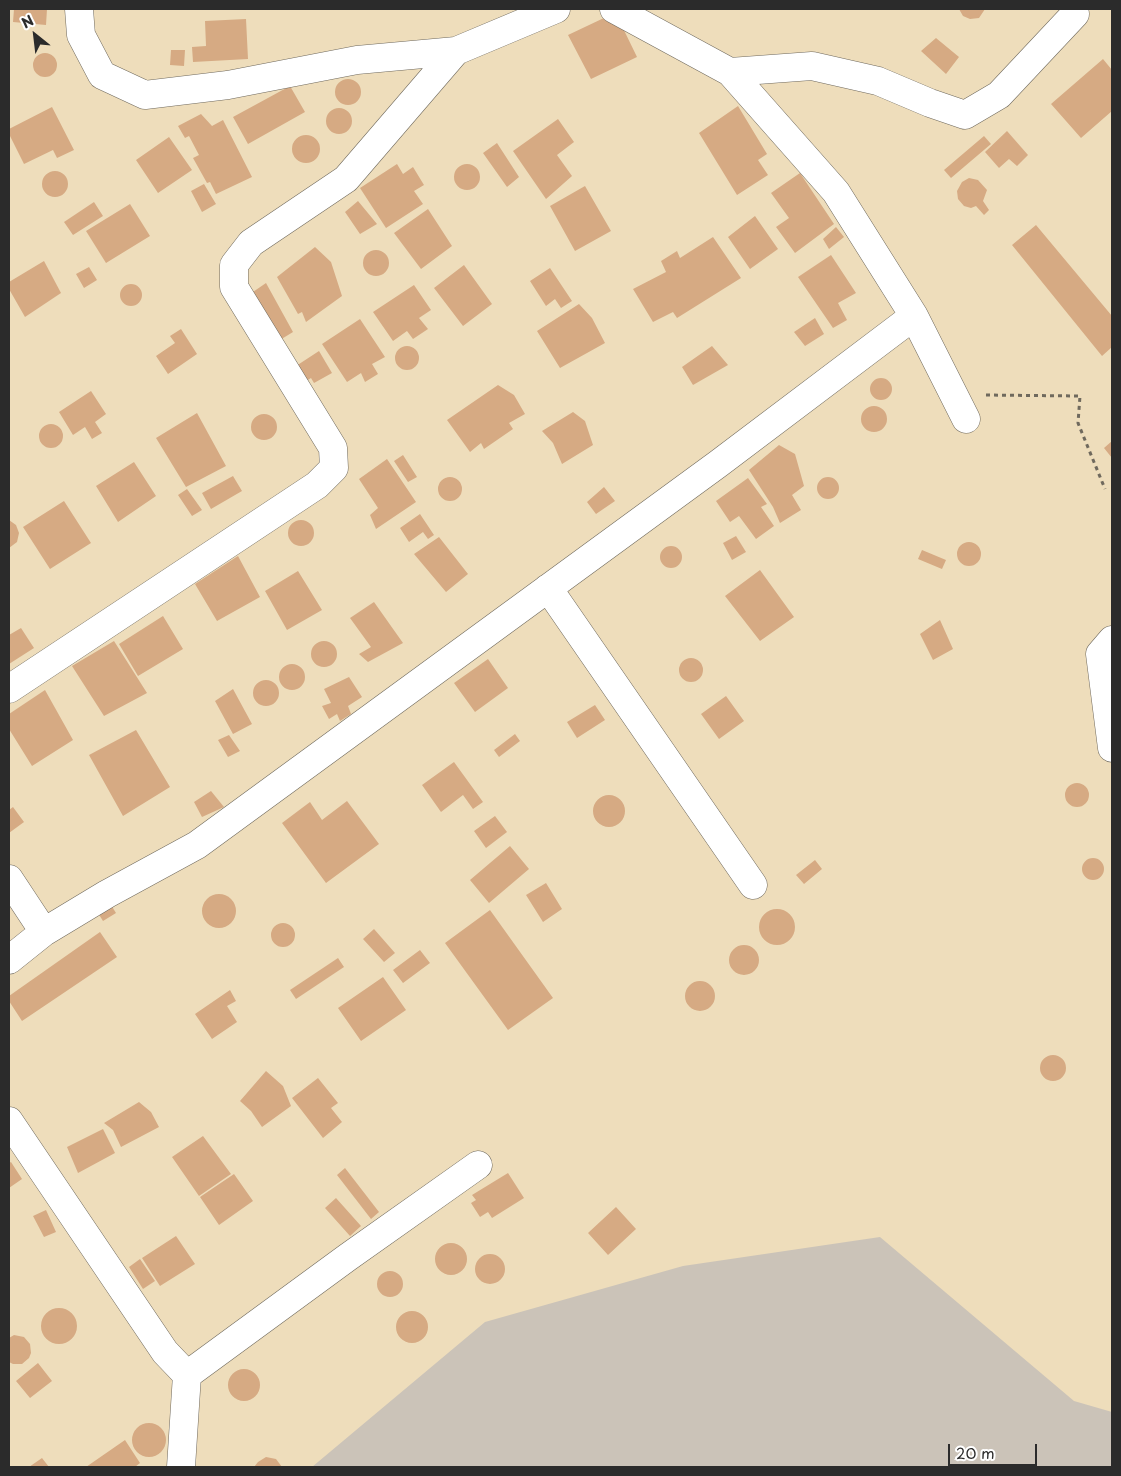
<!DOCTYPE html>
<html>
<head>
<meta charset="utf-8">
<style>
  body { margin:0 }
  #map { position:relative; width:1121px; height:1476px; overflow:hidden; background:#edb; font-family:"Playpen Sans",sans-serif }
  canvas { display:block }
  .frame { position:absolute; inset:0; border:10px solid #2b2b2b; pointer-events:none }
  .north { position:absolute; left:10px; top:10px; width:50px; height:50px; -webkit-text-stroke:4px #fff; paint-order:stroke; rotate:331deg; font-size:14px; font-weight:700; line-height:20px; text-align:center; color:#2b2b2b }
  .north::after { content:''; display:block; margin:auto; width:18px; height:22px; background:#2b2b2b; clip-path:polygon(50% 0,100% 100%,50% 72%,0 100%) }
  .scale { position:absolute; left:948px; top:1444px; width:89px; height:22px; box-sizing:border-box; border:2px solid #2b2b2b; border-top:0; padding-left:6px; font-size:15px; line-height:18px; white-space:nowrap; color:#2b2b2b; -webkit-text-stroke:4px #fff; paint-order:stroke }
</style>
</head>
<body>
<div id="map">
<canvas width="1121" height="1476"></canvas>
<div class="frame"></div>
<div class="north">N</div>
<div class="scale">20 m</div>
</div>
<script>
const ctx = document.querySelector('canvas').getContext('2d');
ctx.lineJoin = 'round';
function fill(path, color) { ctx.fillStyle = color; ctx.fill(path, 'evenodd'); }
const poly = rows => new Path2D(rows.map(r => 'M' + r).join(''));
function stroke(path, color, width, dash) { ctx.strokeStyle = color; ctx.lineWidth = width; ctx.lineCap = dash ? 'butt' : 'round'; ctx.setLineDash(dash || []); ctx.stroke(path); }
fill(poly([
  [880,1237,1074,1401,1112,1412,1112,1467,312,1467,485,1322,683,1266]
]), '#cbc3b8');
fill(poly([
  [14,9,47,9,46,25,13,22],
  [959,9,985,9,979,18,970,19,963,16],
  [606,17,620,22,637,57,591,79,568,35],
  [246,19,248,59,193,62,192,47,206,46,205,21],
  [936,38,959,57,946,74,921,51],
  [171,50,185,50,184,66,170,65],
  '33 65a12 12 0 1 1 24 0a12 12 0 1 1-24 0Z',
  [1103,59,1112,70,1112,111,1081,138,1051,104],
  '335 92a13 13 0 1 1 26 0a13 13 0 1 1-26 0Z',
  [290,86,305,112,248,144,233,117],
  [738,106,767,154,758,160,768,175,737,195,699,133],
  [52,107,74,150,57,158,53,150,24,164,9,134,9,129],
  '326 121a13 13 0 1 1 26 0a13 13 0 1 1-26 0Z',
  [201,114,212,126,223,120,252,177,216,194,210,182,207,183,193,158,199,155,189,136,185,138,178,126],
  [558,119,574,142,557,155,572,176,546,199,513,151],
  [1007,131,1028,155,1017,166,1009,159,999,168,985,152],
  '292 149a14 14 0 1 1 28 0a14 14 0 1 1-28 0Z',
  [984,136,991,144,951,178,944,170],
  [169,137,192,170,158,193,136,160],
  [497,143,519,177,507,187,483,153],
  '454 177a13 13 0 1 1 26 0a13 13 0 1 1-26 0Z',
  [397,164,403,174,413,167,424,185,414,191,423,204,386,228,360,188],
  '42 184a13 13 0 1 1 26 0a13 13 0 1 1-26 0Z',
  [800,173,834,224,795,253,776,227,789,218,771,193],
  [969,178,978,180,987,190,983,201,989,210,984,215,976,206,971,208,964,206,958,199,957,191,962,182],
  [204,184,216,204,202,212,191,191],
  [585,186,611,231,575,251,550,206],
  [358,201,377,224,360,234,345,212],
  [94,202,103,216,73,235,64,222],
  [130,204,150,236,106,263,86,231],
  [428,209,452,246,421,269,394,233],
  [755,216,778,249,750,269,728,237],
  [1036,225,1112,316,1112,347,1102,356,1012,245],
  [836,227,844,237,829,249,823,239],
  [713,237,741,278,677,318,673,312,653,322,633,289,666,272,661,261,677,251,680,258],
  [315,247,331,262,342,296,306,322,302,312,298,314,277,277],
  '363 263a13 13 0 1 1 26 0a13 13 0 1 1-26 0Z',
  [831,255,856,293,838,303,847,320,833,328,798,277],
  [44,261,61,293,25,317,9,289,9,282],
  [464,265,492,304,463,326,434,288],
  [89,267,97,280,84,288,76,274],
  [550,268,572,301,561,308,555,299,546,306,530,281],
  [266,283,293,332,275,343,250,294],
  '120 295a11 11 0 1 1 22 0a11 11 0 1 1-22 0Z',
  [414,285,431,310,419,318,428,329,413,339,407,331,393,341,373,312],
  [579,304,592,318,605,343,560,368,537,331],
  [815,318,824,334,805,346,794,332],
  [360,319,385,357,372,364,378,374,365,382,361,373,347,382,322,344],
  [181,329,197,354,168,374,156,356,175,343,170,336],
  [712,346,728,365,693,385,682,367],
  '395 358a12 12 0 1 1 24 0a12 12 0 1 1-24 0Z',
  [319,351,332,373,314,383,311,378,303,383,293,368],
  '870 389a11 11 0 1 1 22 0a11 11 0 1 1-22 0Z',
  [498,385,514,395,525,414,509,423,513,429,484,449,481,443,470,452,447,420],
  [91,391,106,414,95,422,102,433,92,439,85,427,73,435,59,412],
  '861 419a13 13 0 1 1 26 0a13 13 0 1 1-26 0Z',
  [573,412,585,421,593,445,562,464,553,443,542,431],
  [197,413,226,466,186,487,156,438],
  '251 427a13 13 0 1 1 26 0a13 13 0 1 1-26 0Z',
  '39 436a12 12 0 1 1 24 0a12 12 0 1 1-24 0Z',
  [1112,441,1112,458,1104,448],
  [779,445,795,454,804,486,792,495,801,510,780,523,773,507,749,470],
  [403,455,417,477,408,482,394,461],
  [387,459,416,502,376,529,370,515,378,508,359,479],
  [134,462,156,496,118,522,96,486],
  [233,476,242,491,211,509,202,493],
  '817 488a11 11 0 1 1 22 0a11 11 0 1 1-22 0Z',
  '438 489a12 12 0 1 1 24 0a12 12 0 1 1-24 0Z',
  [748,478,767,504,761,507,774,526,756,539,739,516,730,522,716,501],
  [604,487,615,501,596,514,587,502],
  [187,489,202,510,192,516,178,495],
  [64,501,91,543,50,569,23,527],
  [420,514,434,535,428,539,423,532,409,542,400,528],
  [9,520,16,525,19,533,17,542,9,548],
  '288 533a13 13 0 1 1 26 0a13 13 0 1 1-26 0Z',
  [736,536,746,552,732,560,723,543],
  [439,537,468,574,446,592,414,554],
  '957 554a12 12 0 1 1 24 0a12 12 0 1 1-24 0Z',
  '660 557a11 11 0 1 1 22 0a11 11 0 1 1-22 0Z',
  [922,550,946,560,942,569,918,559],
  [238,556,260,597,217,621,195,584],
  [760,570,794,617,760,641,725,596],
  [298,571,322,610,287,630,265,591],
  [374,602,403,643,368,662,359,654,371,647,350,618],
  [163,616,183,649,138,676,119,644],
  [940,620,953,649,933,660,920,634],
  [21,628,34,648,9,664,9,635],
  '311 654a13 13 0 1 1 26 0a13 13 0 1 1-26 0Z',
  [114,641,147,693,104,716,72,666],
  '679 670a12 12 0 1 1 24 0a12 12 0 1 1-24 0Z',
  [488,659,508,688,475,712,454,683],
  '279 677a13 13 0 1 1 26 0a13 13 0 1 1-26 0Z',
  [349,677,362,697,348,706,351,714,340,721,337,714,329,719,322,706,331,703,324,689],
  '253 693a13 13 0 1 1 26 0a13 13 0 1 1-26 0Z',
  [233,689,252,724,233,734,215,701],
  [45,690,73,740,32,766,9,729,9,714],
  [726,696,744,721,719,739,701,714],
  [595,705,605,720,577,738,567,722],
  [136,730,170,787,123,816,89,755],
  [515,734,520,741,499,757,494,750],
  [229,735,240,751,228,757,218,740],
  [454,762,483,802,473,809,463,795,441,812,422,785],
  '1065 795a12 12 0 1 1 24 0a12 12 0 1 1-24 0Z',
  [211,791,224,807,202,817,194,802],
  '593 811a16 16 0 1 1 32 0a16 16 0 1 1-32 0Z',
  [347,801,379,844,326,883,282,823,310,802,322,820],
  [13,807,24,822,9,833,9,810],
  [495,816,507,832,486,848,474,831],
  [510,846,529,869,489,903,470,880],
  '1082 869a11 11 0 1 1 22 0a11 11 0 1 1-22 0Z',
  [815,860,822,869,804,884,796,875],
  [546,883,562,909,543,922,526,895],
  '202 911a17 17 0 1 1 34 0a17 17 0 1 1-34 0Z',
  [111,905,116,913,103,921,98,913],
  '759 927a18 18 0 1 1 36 0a18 18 0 1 1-36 0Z',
  [490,910,553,998,508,1030,445,943],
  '271 935a12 12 0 1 1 24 0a12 12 0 1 1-24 0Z',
  [374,929,395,953,384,962,363,939],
  [100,932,117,957,22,1021,9,1001,9,996],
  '729 960a15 15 0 1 1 30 0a15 15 0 1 1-30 0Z',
  [420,950,430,963,403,983,393,970],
  [338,958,344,967,296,999,290,990],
  [383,977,406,1010,361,1041,338,1008],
  '685 996a15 15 0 1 1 30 0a15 15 0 1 1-30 0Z',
  [230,990,236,1001,227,1006,237,1022,212,1039,195,1014],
  '1040 1068a13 13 0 1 1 26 0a13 13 0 1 1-26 0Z',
  [266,1071,283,1086,291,1106,262,1127,251,1111,240,1101],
  [318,1078,338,1103,331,1108,342,1122,323,1138,292,1098],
  [139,1102,151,1112,159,1127,121,1147,113,1130,104,1123],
  [103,1129,115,1153,78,1173,67,1147],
  [203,1136,231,1174,199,1196,172,1157],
  [11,1162,22,1179,9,1188,9,1163],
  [345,1168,379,1212,371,1219,337,1175],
  [508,1173,524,1198,492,1218,488,1212,480,1217,471,1203,476,1200,472,1195],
  [234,1174,253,1201,219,1225,200,1197],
  [336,1198,361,1226,350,1236,325,1208],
  [616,1207,636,1229,608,1255,588,1233],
  [46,1210,56,1232,44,1237,33,1216],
  [176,1236,195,1264,160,1286,142,1258],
  '435 1259a16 16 0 1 1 32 0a16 16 0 1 1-32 0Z',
  '475 1269a15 15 0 1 1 30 0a15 15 0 1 1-30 0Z',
  [140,1259,155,1281,143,1289,129,1267],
  '377 1284a13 13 0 1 1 26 0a13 13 0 1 1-26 0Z',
  '41 1326a18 18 0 1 1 36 0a18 18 0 1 1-36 0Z',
  '396 1327a16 16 0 1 1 32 0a16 16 0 1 1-32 0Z',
  [14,1335,24,1337,30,1344,31,1353,29,1358,22,1364,13,1364,9,1362,9,1338],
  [38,1363,52,1381,30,1398,16,1381],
  '228 1385a16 16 0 1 1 32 0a16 16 0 1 1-32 0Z',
  '132 1440a17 17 0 1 1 34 0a17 17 0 1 1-34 0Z',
  [125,1440,140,1463,135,1467,86,1467],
  [266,1457,276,1459,282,1467,254,1467,258,1462],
  [42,1458,49,1467,29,1467]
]), '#d6aa83');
const minor = poly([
  [79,9,81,35,102,75,145,95,228,85,357,60,456,51,556,9],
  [730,72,812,66,878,81,930,103,965,115,999,95,1075,14],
  [914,316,966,419],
  [548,588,753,885],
  [1112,640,1100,654,1112,748],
  [9,689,317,485,334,468,333,448,234,287,234,265,251,243,346,179,456,51],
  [9,879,44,932],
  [9,960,44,932,107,894,197,845,718,464,914,316,836,192,730,72,614,9],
  [9,1121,165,1352,187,1375,181,1467],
  [187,1375,348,1257,478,1165]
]);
stroke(minor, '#6f695d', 29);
stroke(poly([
  [986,395,1080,396,1078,423,1105,489]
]), '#6f695d', 3, [4, 4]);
stroke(minor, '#fff', 28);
</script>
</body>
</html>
